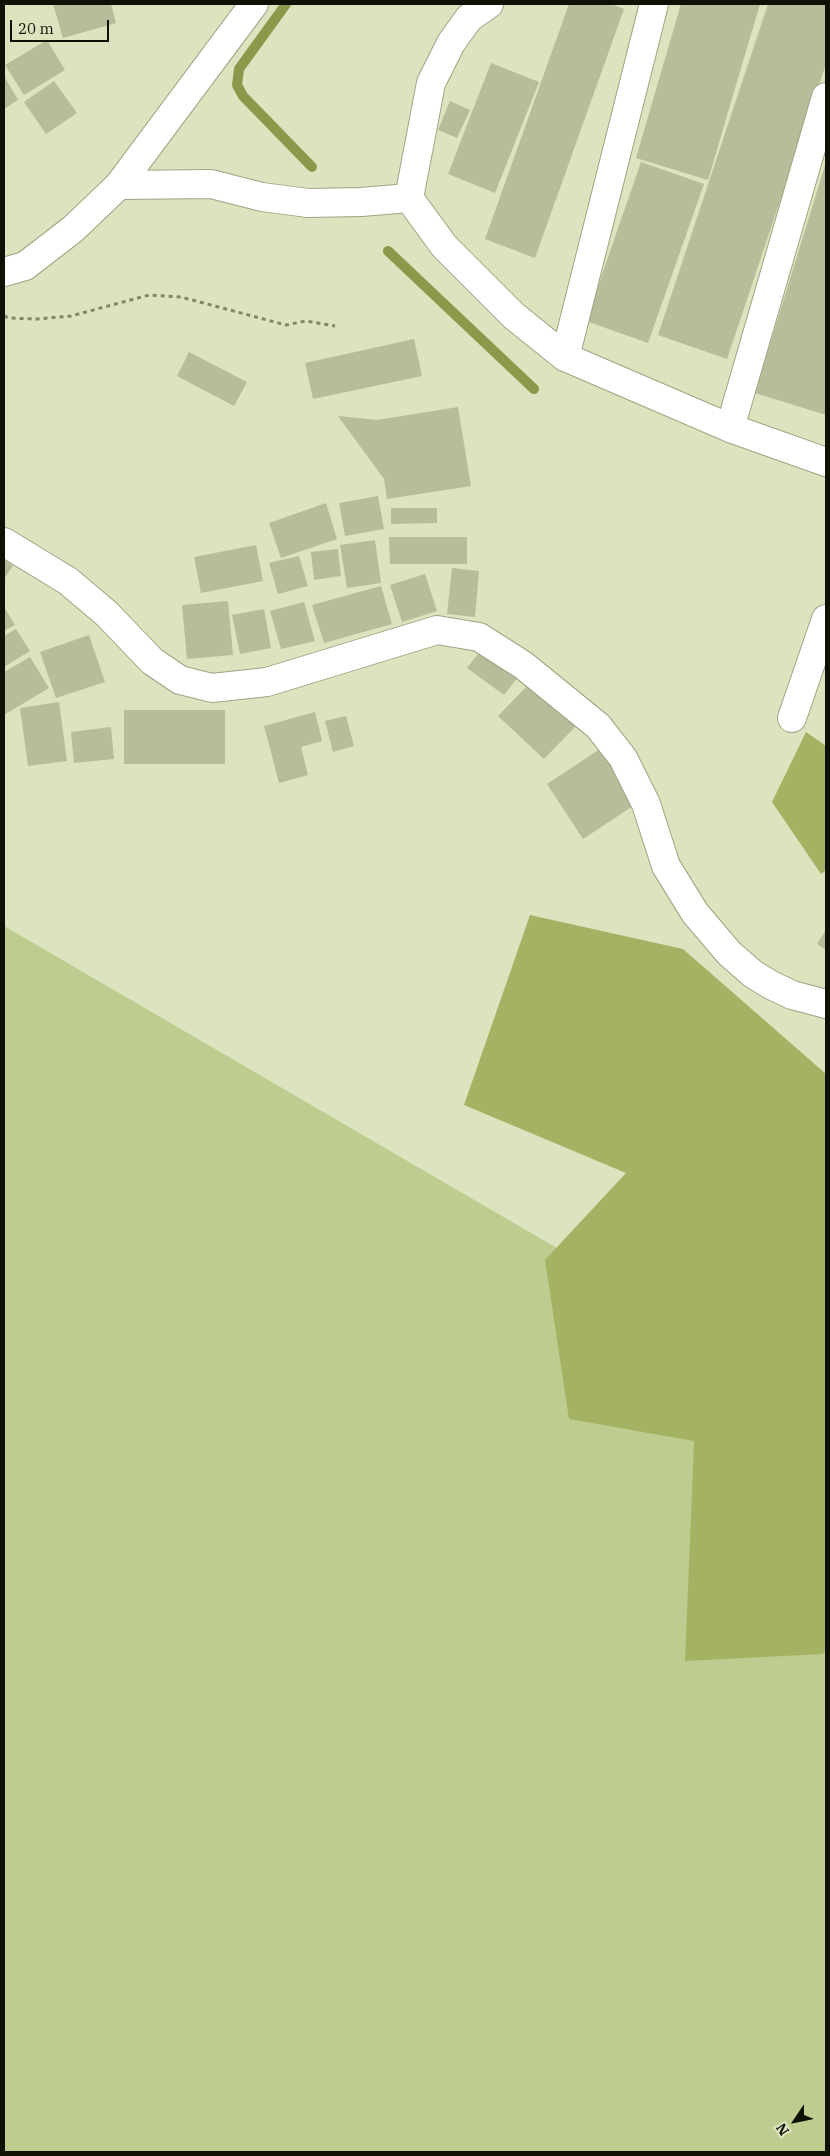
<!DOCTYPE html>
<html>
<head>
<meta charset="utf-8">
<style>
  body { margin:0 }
  #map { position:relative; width:830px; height:2156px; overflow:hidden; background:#dbe3bf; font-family:"IBM Plex Serif",serif }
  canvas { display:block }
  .frame { position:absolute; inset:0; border:5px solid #0f1105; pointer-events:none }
  .north { position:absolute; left:770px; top:2096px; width:50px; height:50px; -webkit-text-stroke:4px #dbe3bf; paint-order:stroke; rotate:236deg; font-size:14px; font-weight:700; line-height:20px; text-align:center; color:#0f1105 }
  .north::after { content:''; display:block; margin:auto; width:18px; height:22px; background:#0f1105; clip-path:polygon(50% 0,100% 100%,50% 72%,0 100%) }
  .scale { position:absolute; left:10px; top:20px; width:99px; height:22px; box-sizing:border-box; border:2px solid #0f1105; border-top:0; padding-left:6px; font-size:15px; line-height:18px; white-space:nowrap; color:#0f1105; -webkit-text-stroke:4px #dbe3bf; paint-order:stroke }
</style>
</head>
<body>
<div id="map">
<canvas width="830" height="2156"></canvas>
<div class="frame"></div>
<div class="north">N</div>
<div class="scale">20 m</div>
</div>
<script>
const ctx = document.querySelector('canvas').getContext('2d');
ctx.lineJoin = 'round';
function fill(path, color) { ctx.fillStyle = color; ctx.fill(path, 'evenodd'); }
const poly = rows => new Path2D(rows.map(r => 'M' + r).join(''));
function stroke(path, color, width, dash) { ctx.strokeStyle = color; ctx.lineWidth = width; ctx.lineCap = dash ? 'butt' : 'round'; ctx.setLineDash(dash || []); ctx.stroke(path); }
fill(poly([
  [4,926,737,1353,826,1466,826,2152,4,2152]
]), '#bfcc8f');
fill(poly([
  [806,732,826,746,826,870,821,874,772,802],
  [530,915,683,949,826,1074,826,1648,823,1654,685,1661,694,1441,569,1419,545,1260,626,1173,464,1105]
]), '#a4b363');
stroke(poly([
  [286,4,239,69,237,85,243,96,312,167],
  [388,251,534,389]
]), '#8b9a4a', 10);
fill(poly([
  [53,4,111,4,116,23,63,38],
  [569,4,611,4,624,9,535,258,485,239],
  [681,4,760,4,708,180,636,158],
  [768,4,826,4,826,64,727,359,658,335],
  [47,40,65,70,24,95,5,65],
  [491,63,539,82,495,193,448,174],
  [4,76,18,100,4,109],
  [54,81,77,113,46,134,24,102],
  [450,101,470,110,457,138,438,130],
  [641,162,704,184,648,343,586,321],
  [826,162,826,415,755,393],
  [414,339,422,376,313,399,305,363],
  [189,352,247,382,234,406,177,376],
  [458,407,471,486,387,499,384,479,338,416,377,420],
  [378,496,384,529,345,536,339,503],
  [326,503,337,539,281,558,269,523],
  [391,508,437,508,437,523,391,524],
  [389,537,467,537,467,564,390,564],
  [375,540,381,583,347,588,340,545],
  [256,545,263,581,201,593,194,557],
  [338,549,341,576,314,580,311,552],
  [299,556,308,586,278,594,269,563],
  [4,559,13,566,4,579],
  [452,568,479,571,475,617,447,614],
  [425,574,437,611,402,622,390,585],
  [381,586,392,624,324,643,312,605],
  [228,601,233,655,187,659,182,605],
  [304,602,315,641,281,649,270,611],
  [4,607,15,625,4,631],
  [264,609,271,648,240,654,232,615],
  [16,629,30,651,4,667,4,636],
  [89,635,105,682,56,698,40,652],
  [481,650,518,677,504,695,467,668],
  [30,657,49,688,4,715,4,672],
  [532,681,578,724,544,759,498,716],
  [59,702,67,761,28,766,20,708],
  [124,710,225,710,225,764,124,764],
  [315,712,322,741,301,747,308,775,279,783,264,726],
  [346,716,354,746,333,752,325,721],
  [111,727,114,759,74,763,71,732],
  [600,749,636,804,583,839,547,784],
  [826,930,826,950,817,944]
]), '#b5bd9a');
const minor = poly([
  [119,185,211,184,262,197,308,203,361,202,409,198,444,246,514,316,565,357,730,428,826,462],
  [409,198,431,83,451,43,469,18,489,4],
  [565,357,654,4],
  [730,428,826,97],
  [4,542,68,581,107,614,152,661,180,680,212,688,267,682,437,630,479,637,523,665,598,726,623,758,646,804,666,866,695,913,729,953,753,974,771,985,792,995,826,1004],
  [792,718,826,619]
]);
const secondary = poly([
  [4,272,25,266,73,229,119,185,254,4]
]);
stroke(minor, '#9da583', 30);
stroke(secondary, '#9da583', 30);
stroke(poly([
  [4,316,9,318,37,319,71,316,149,295,181,297,286,325,306,321,335,326]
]), '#81876d', 3, [4, 4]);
stroke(minor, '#fff', 28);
stroke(secondary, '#fff', 28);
</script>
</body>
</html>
